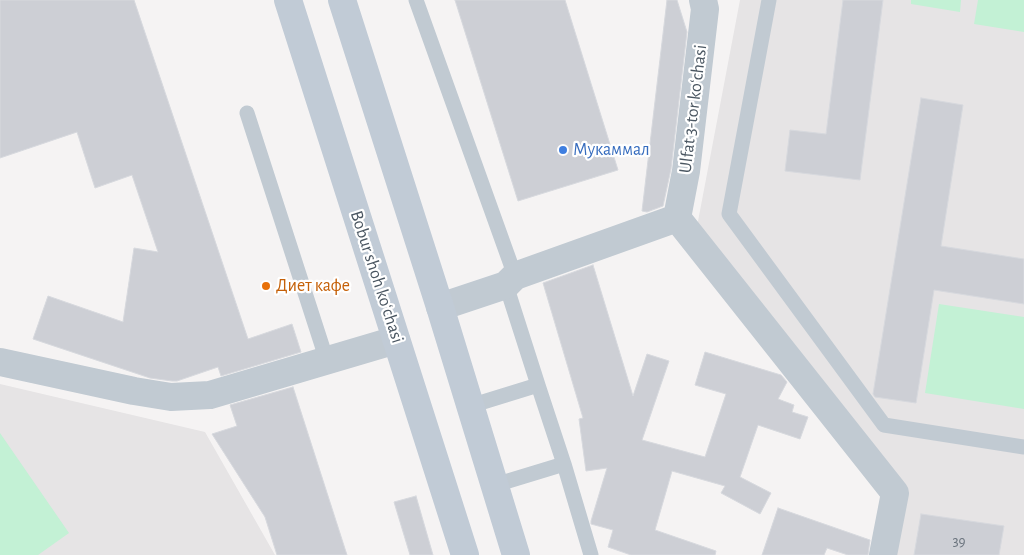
<!DOCTYPE html>
<html>
<head>
<meta charset="utf-8">
<style>
  body { margin:0 }
  canvas { display:block; background:#f5f3f3 }
</style>
</head>
<body>
<canvas width="1024" height="555"></canvas>
<script>
const ctx = document.querySelector('canvas').getContext('2d');
ctx.lineJoin = 'round';
function fill(path, color) { ctx.fillStyle = color; ctx.fill(path, 'evenodd'); }
const poly = rows => new Path2D(rows.map(r => 'M' + r).join(''));
function stroke(path, color, width, dash) { ctx.strokeStyle = color; ctx.lineWidth = width; ctx.lineCap = dash ? 'butt' : 'round'; ctx.setLineDash(dash || []); ctx.stroke(path); }
function label(font, color, halo, rows, align = 'center') {
  ctx.font = font + ' "Alegreya Sans",sans-serif'; ctx.lineWidth = 4.5; ctx.setLineDash([]); ctx.textBaseline = 'middle'; ctx.strokeStyle = halo; ctx.fillStyle = color; for (const [text, x, y, turn = 0] of rows) {
    ctx.save(); ctx.translate(x, y); ctx.rotate((+turn || 0) * Math.PI / 180); ctx.textAlign = isNaN(turn) ? turn : align; if (halo) ctx.strokeText(text, 0, 0); ctx.fillText(text, 0, 0); ctx.restore();
  }
}
fill(poly([
  [740,0,1024,0,1024,555,886,555,897,486,695,237],
  [0,384,205,432,275,555,0,555]
]), '#e6e4e5');
fill(poly([
  [911,0,961,0,960,12,911,4],
  [978,0,1024,0,1024,32,974,24],
  [939,304,1024,317,1024,409,925,393],
  [0,433,69,533,38,555,0,555]
]), '#c3f1d5');
const building = poly([
  [0,0,134,0,248,339,292,324,301,352,221,376,218,367,177,381,172,381,150,378,33,339,48,296,123,322,134,248,158,252,132,175,95,188,77,132,0,158,0,0],
  [455,0,565,0,618,170,518,201,455,0],
  [667,0,677,0,687,32,671,169,663,206,647,212,642,211,667,0],
  [843,0,883,0,860,180,785,171,790,130,826,134,843,0],
  [921,98,963,105,941,246,1024,259,1024,304,934,290,916,403,875,397,873,394,921,98],
  [593,265,633,396,647,354,669,361,642,440,705,457,726,394,695,385,705,352,781,375,787,382,778,399,794,405,792,412,808,417,800,439,758,425,740,477,771,493,760,514,721,493,725,486,672,471,655,530,716,551,715,555,631,555,608,547,613,530,591,524,591,521,607,468,586,471,579,419,583,418,543,283,593,265],
  [293,387,347,555,277,555,265,517,212,434,237,426,230,405,293,387],
  [416,496,433,555,410,555,394,502,416,496],
  [778,508,870,540,868,555,848,555,827,548,824,555,762,555,778,508],
  [921,514,1004,526,999,555,914,555,921,514]
]);
fill(building, '#cdcfd5');
stroke(building, '#d7d9de', 1);
stroke(poly([
  [416,0,515,276],
  [769,0,729,214,884,425,1024,447],
  [247,113,327,361],
  [470,406,538,385,506,285],
  [564,464,591,555],
  [495,485,564,464,538,385]
]), '#c1cad2', 15);
stroke(poly([
  [677,218,895,493,883,555],
  [677,218,686,171,705,9,703,0],
  [440,307,506,285,515,276,677,218],
  [0,362,134,391,171,397,210,395,396,340]
]), '#c1cad2', 28);
stroke(poly([
  [288,0,465,555],
  [342,0,440,307,516,555]
]), '#c1cbd6', 28);
for (const [x, y, r, color] of [
  [563,150,5,"#3f7fe0"],
  [266,286,5,"#e8710a"]
]) { const dot = new Path2D(); dot.arc(x, y, r, 0, 2 * Math.PI); ctx.fillStyle = color; ctx.fill(dot); stroke(dot, '#fff', 2); }
label('15px', '#6b747e', null, [
  ["39",959,541]
]);
label('18px', '#4a5661', '#fff', [
  ["Ulfat 3-tor koʻchasi",693,109,-83],
  ["Bobur shoh koʻchasi",377,277,72]
]);
label('18px', '#366cbe', '#fff', [
  ["Мукаммал",573,150]
], 'left');
label('18px', '#c56008', '#fff', [
  ["Диет кафе",276,286]
], 'left');
</script>
</body>
</html>
